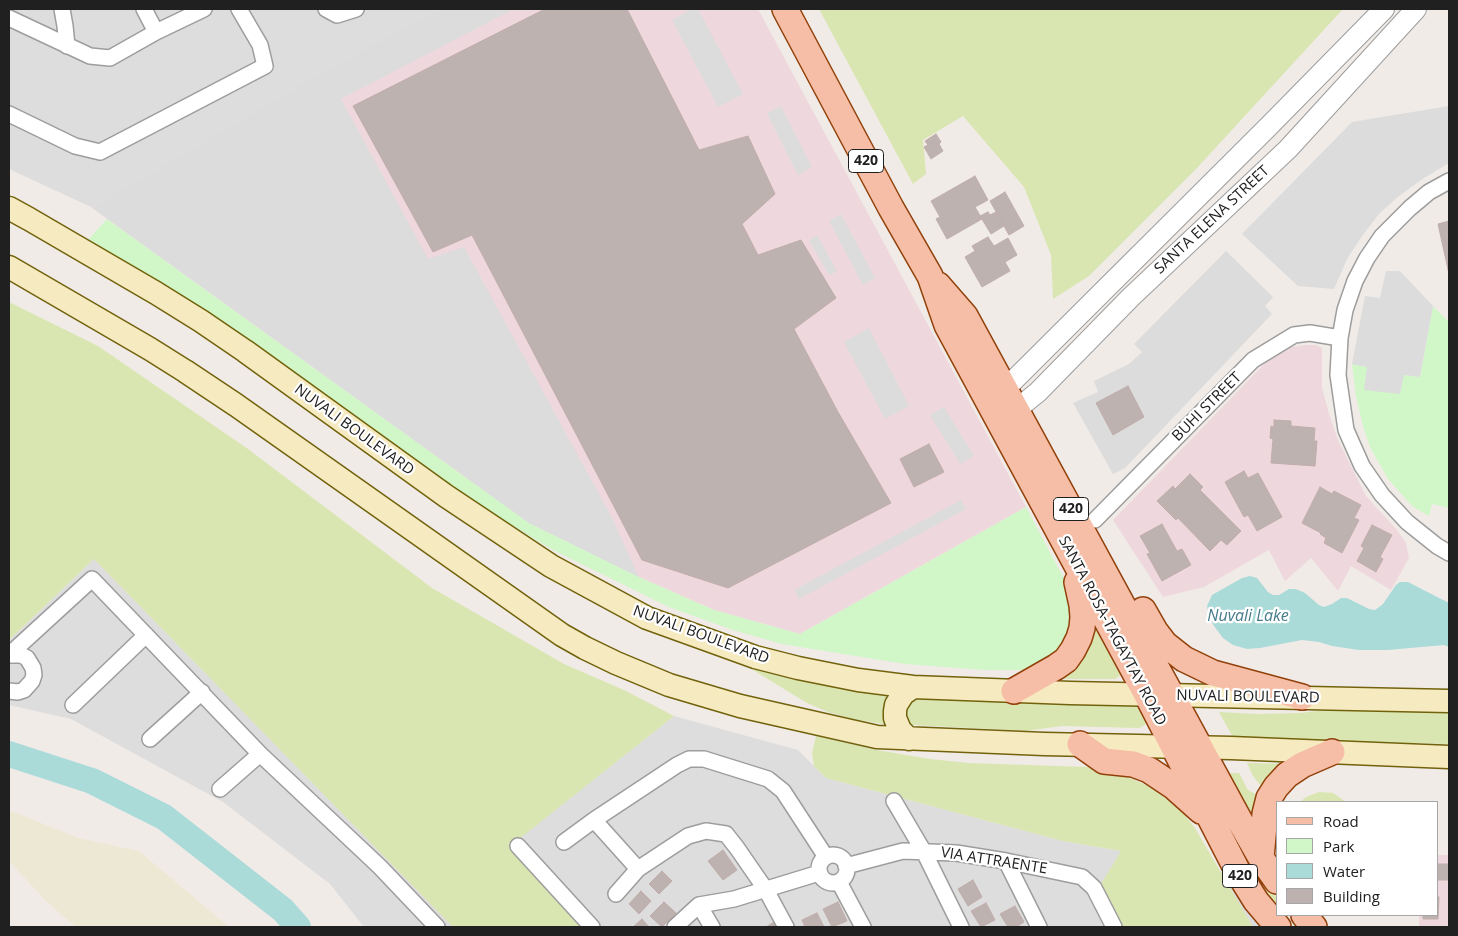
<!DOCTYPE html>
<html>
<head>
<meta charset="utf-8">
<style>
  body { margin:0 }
  #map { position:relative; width:1458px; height:936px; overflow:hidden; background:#f0ebe7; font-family:"Open Sans",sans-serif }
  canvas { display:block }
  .frame { position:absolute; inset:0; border:10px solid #202020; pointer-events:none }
  .legend { position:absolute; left:1276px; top:801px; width:162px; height:115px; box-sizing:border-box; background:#fff; border:1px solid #a6a6a6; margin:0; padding:6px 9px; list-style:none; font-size:15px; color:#202020 }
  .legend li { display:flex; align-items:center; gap:10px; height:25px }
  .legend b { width:25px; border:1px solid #a6a6a6 }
</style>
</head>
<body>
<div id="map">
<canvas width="1458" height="936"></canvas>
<div class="frame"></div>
<ul class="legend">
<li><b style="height:6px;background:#f6bea6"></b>Road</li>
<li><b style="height:14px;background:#d1f6c8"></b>Park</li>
<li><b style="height:14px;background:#abdbd9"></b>Water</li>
<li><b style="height:14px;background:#bdb2b0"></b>Building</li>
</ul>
</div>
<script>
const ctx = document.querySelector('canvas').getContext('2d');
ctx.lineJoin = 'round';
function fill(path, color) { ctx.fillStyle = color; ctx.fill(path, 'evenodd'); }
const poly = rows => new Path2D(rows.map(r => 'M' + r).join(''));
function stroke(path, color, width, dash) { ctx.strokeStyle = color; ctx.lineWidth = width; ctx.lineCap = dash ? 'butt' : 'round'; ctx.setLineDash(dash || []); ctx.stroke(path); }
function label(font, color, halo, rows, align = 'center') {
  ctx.font = font + ' "Open Sans",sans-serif'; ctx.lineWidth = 4.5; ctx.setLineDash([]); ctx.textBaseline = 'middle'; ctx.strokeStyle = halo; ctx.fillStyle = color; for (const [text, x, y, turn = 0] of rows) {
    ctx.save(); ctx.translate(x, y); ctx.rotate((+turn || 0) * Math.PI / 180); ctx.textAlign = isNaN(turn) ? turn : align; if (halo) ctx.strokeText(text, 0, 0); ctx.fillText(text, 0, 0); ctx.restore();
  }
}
fill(poly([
  [9,9,440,9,339,62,91,207,9,169],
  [94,559,433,906,674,716,798,750,826,778,1063,841,1121,851,1221,872,1259,927,364,927,330,884,223,802,71,719,9,705,9,640]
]), '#dedddd');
fill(poly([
  [440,9,758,9,1026,507,800,634,714,610,639,577,529,523,91,207,339,62],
  [1306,345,1316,345,1322,348,1322,387,1329,414,1338,440,1366,496,1397,530,1406,543,1409,558,1391,590,1351,566,1338,591,1311,558,1285,581,1269,550,1204,587,1163,597,1113,520,1268,360,1282,351,1292,347],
  [1437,855,1449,855,1449,927,1419,927,1419,915,1437,915]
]), '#efd8dd');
fill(poly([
  [9,810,78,838,139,851,229,927,76,927,48,903,9,861]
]), '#ede8d4');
fill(poly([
  [819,9,1343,9,1197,168,1089,276,1053,299,1051,255,1024,187,963,116,923,140,926,174,913,184],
  [9,302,98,346,248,449,432,588,564,664,624,690,674,716,509,847,587,927,453,927,94,559,9,640],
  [1090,610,1122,673,1121,675,1115,679,1049,679],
  [735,659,895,692,890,725,852,719,828,712,807,703],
  [910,697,1137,705,1141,707,1147,720,1145,725,1139,728,1062,726,1025,731,913,725,909,724,904,711],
  [1334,709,1449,712,1449,744,1234,739,1219,712,1257,714,1300,713],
  [816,736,877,750,930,759,969,763,1088,767,1114,772,1135,780,1154,789,1183,813,1195,828,1253,927,1123,927,1101,884,1121,851,1063,841,826,778,814,766,812,753],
  [1247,763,1298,764,1268,791,1260,785,1253,776],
  [1198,772,1257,870,1277,898,1277,912,1249,874],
  [1227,773,1239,773,1248,790,1264,799,1256,828],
  [1319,792,1333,793,1346,802,1300,802,1306,797]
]), '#dae6b1');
fill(poly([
  [107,219,529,523,639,577,714,610,800,634,1026,507,1070,590,1072,642,1031,670,985,670,905,664,782,644,733,630,669,607,553,550,449,487,87,241],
  [1433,306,1448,321,1449,321,1449,508,1432,504,1429,516,1412,506,1388,479,1370,447,1363,426,1356,396,1352,364,1404,375,1420,377]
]), '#d1f6c8');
fill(poly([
  [440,9,514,9,341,99,428,259,464,247,611,516,639,577,529,523,91,207,339,62],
  [692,9,698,9,743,94,718,107,672,20],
  [781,106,812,167,798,175,767,113],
  [1449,106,1449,163,1424,178,1399,196,1379,214,1362,236,1347,259,1334,289,1298,286,1242,234,1352,122],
  [841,214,875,278,863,285,829,221],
  [817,235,837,271,829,275,809,240],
  [1226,251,1273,297,1265,306,1272,314,1125,468,1113,474,1073,403,1098,392,1094,381,1129,364,1142,352,1134,344],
  [1386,271,1400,271,1433,306,1420,377,1404,375,1400,394,1364,390,1367,367,1352,364,1365,296,1380,298],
  [869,328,909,406,885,419,844,342],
  [944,407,974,456,960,464,930,415],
  [961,500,966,509,799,599,794,590]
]), '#dcdcdc');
fill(poly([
  [1250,576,1257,578,1268,592,1273,595,1279,595,1289,589,1296,589,1305,593,1319,605,1324,607,1332,604,1341,598,1347,598,1369,609,1375,610,1383,604,1396,585,1400,582,1408,582,1449,603,1449,647,1444,645,1388,650,1359,650,1332,646,1319,642,1302,640,1260,648,1247,649,1233,645,1223,638,1214,626,1209,616,1207,606,1212,595,1242,578]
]), '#abdbd9');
stroke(poly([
  [9,754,92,781,164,817,283,910,298,927]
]), '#abdbd9', 26);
const building = poly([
  [545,9,627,9,699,150,748,136,775,194,742,224,758,255,801,240,836,298,794,329,838,412,891,503,728,588,642,560,472,235,433,252,353,106,545,9],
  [936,134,941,142,939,144,943,151,931,159,924,147,928,145,925,141,936,134],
  [975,176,988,200,975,207,982,219,947,239,936,219,940,217,931,201,975,176],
  [1005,192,1024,226,1009,235,990,201,1005,192],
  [988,212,990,215,996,212,1004,226,991,234,980,216,988,212],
  [1449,221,1449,274,1438,224,1449,221],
  [988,237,994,246,1008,238,1017,255,1005,262,1010,271,982,287,965,257,975,251,972,246,988,237],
  [1128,386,1144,417,1113,435,1096,403,1128,386],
  [1274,420,1291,421,1291,426,1315,428,1314,441,1317,441,1315,466,1271,463,1273,439,1270,438,1271,426,1274,427,1274,420],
  [929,444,944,472,914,487,900,459,929,444],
  [1244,471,1248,478,1258,473,1282,517,1257,531,1248,515,1244,517,1225,482,1244,471],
  [1190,474,1203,487,1200,490,1241,531,1227,545,1221,540,1210,551,1178,518,1176,520,1157,501,1173,486,1175,489,1190,474],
  [1320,487,1332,494,1334,491,1361,505,1354,518,1359,520,1342,553,1324,543,1326,538,1320,534,1321,533,1302,523,1320,487],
  [1162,524,1177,551,1182,549,1191,565,1162,581,1147,554,1150,553,1140,536,1162,524],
  [1372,525,1392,535,1380,557,1383,559,1376,572,1357,561,1364,548,1361,546,1372,525],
  [723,850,737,870,723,880,708,861,723,850],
  [1437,864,1449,864,1448,880,1437,880,1437,864],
  [662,871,672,881,659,894,649,884,662,871],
  [973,880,982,897,968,906,958,889,973,880],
  [641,891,651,901,639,914,629,904,641,891],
  [1437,896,1439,897,1438,919,1423,919,1423,915,1437,915,1437,896],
  [664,902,676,913,662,927,650,916,664,902],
  [838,902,847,921,832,927,823,909,838,902],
  [986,903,995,920,981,927,971,911,986,903],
  [1015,906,1024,922,1016,927,1008,927,1000,914,1015,906],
  [817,913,824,927,805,927,802,920,817,913],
  [642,919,649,927,633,927,642,919],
  [774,922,777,927,766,927,774,922]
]);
fill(building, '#bdb2b0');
stroke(building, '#c1aeaa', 1);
const minor = poly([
  [62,9,65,26,67,46],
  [144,9,156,32],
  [326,9,337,15,356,9],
  [9,18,90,56,110,58,156,32,204,9],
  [9,114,75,146,100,152,265,66,260,45,239,9],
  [1449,181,1429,192,1410,208,1382,236,1367,258,1355,281,1345,310,1340,338,1338,375,1346,430,1362,466,1382,495,1407,522,1437,546,1449,553],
  [1095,520,1253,360,1294,335,1310,333,1340,338],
  [9,655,92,579,260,754,380,867,437,927],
  [9,655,21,655,27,658,33,668,34,675,32,681,24,690,18,692,9,691],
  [73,705,146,635],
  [150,739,202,692],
  [220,789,260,754],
  [894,801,924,852,961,927],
  [594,820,638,869],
  [564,842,594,820,677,765,689,759,704,759,768,779,783,791,826,857],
  [518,846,592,927],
  '819 869a14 14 0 1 1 28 0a14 14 0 1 1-28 0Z',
  [1006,861,1039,927],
  [846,866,903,851,956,853,1006,861,1082,877,1094,888,1114,927],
  [839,882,863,927],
  [616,894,638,869,688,836,706,831,726,834,737,848,766,890,786,927],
  [699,905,712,927],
  [675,927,699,905,734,899,819,873]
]);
const tertiary = poly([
  [1005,389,1268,127,1384,9],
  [1005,419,1038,392,1131,297,1288,149,1416,9]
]);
const secondary = poly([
  [9,208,29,219,156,293,201,321,245,351,446,496,551,566,647,618,755,657,798,668,858,680,913,687,1070,693,1449,701],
  [9,267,150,349,185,371,236,405,562,635,585,648,616,663,669,685,740,706,877,737,1044,744,1231,748,1449,757],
  [909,739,900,730,895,718,895,711,896,705,903,694,913,687]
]);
const primary = poly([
  [785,9,891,208,930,276,947,325,1147,695,1238,872,1256,901,1278,927],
  [938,285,965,316,1241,823,1261,858,1277,881],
  [1143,610,1155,631,1165,644,1184,659,1213,673,1302,697],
  [1014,691,1056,667,1066,660,1073,650,1079,638,1082,628,1083,617,1082,605,1077,582],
  [1080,744,1104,761,1133,764,1149,770,1173,786,1201,811],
  [1261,858,1265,814,1269,798,1276,787,1287,775,1302,765,1332,752],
  [1304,915,1314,927]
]);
stroke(minor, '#9d9d9d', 18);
stroke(tertiary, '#9d9d9d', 22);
stroke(secondary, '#72620c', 25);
stroke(primary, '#92410a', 28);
stroke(minor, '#fff', 15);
stroke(tertiary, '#fff', 20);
stroke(secondary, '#f6eac0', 22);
stroke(primary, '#f6bea6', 25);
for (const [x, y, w] of [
  [866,161,35],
  [1071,509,35],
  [1240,876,35]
]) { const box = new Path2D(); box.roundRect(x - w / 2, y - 11.5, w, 23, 4); ctx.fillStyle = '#fff'; ctx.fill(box); stroke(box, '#202020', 1); }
label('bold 14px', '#202020', null, [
  ["420",866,161],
  ["420",1071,509],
  ["420",1240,876]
]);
label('15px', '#202020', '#fff', [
  ["SANTA ELENA STREET",1212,220,-43],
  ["BUHI STREET",1207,407,-45],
  ["NUVALI BOULEVARD",354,430,36],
  ["SANTA ROSA-TAGAYTAY ROAD",1112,631,62],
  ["NUVALI BOULEVARD",701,635,20],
  ["NUVALI BOULEVARD",1248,697,1],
  ["VIA ATTRAENTE",994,861,9]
]);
label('italic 16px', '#457b8b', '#fff', [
  ["Nuvali Lake",1248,616]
]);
</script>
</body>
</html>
